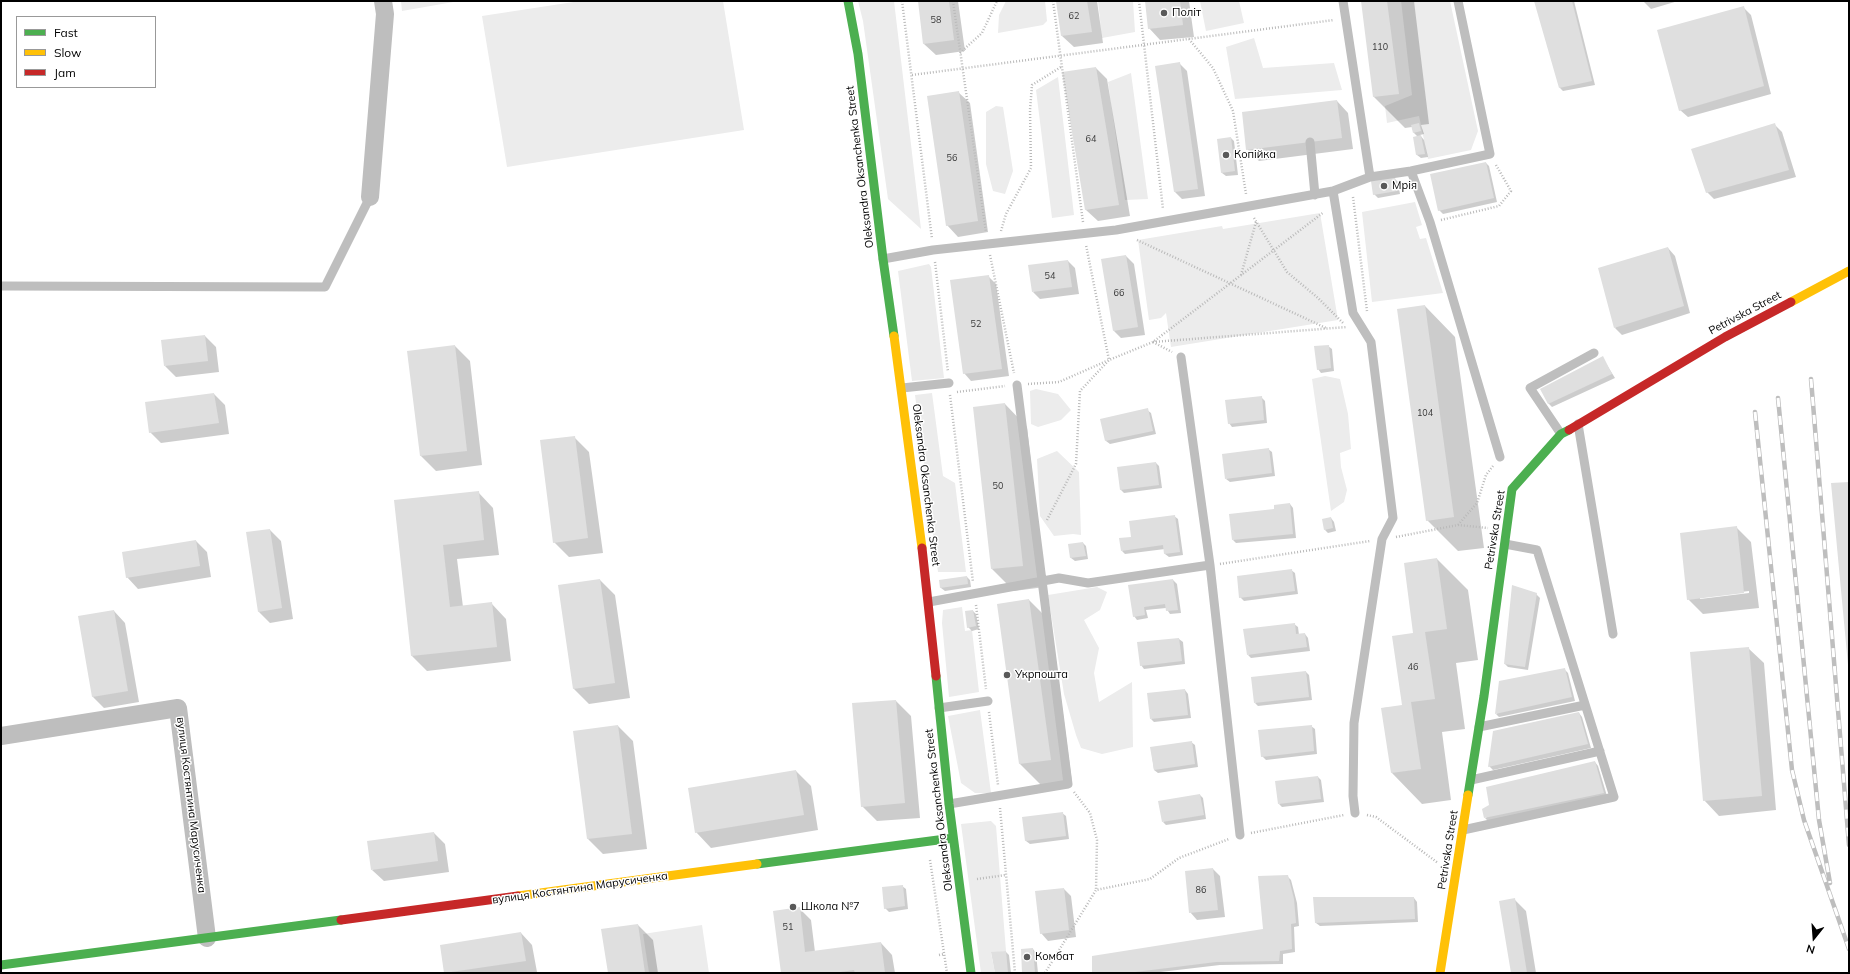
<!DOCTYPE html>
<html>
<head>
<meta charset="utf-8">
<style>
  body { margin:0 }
  #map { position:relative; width:1850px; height:974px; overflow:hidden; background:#fff; font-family:Mulish,sans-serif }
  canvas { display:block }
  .frame { position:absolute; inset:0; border:2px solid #000; pointer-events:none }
  .legend { position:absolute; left:16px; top:16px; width:140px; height:72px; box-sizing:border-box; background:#fff; border:1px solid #999; margin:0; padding:5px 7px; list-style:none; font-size:12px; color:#000 }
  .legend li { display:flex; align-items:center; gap:8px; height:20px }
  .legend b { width:20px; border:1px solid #999 }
  .north { position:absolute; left:1794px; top:918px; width:40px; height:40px; -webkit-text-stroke:3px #fff; paint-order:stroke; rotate:197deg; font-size:11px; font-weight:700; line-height:16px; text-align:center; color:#000 }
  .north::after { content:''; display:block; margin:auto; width:14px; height:18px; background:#000; clip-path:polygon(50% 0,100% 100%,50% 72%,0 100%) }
</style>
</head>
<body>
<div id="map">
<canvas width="1850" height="974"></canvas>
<div class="frame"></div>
<ul class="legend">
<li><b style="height:5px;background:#4caf50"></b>Fast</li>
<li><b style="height:5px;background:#ffc107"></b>Slow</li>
<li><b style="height:5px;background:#c62828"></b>Jam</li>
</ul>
<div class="north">N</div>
</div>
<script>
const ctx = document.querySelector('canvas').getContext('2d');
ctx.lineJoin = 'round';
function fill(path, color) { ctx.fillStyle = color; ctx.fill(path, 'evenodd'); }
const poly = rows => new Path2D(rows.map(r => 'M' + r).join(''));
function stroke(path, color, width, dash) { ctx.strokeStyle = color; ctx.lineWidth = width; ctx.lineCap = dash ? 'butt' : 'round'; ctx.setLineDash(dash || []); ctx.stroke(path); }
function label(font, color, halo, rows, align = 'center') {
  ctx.font = font + ' Mulish,sans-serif'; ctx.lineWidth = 3; ctx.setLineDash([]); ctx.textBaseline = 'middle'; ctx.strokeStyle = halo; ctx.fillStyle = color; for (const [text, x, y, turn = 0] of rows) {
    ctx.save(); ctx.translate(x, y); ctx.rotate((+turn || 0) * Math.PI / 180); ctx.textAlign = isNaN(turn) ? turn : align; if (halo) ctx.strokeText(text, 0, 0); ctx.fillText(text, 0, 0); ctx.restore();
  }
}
fill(poly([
  [401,1,459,1,402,11],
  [580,1,723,1,744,130,507,167,482,16],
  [858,1,894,1,921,229,888,199,863,21],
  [1006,1,1045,1,1047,21,1043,25,998,33,999,15],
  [1098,1,1133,1,1135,32,1102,38],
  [1200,1,1239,1,1244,23,1206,31],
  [1401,1,1450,1,1478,131,1471,150,1428,159,1419,116,1387,123,1385,106,1412,95],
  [1254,38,1263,68,1334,63,1342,90,1235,99,1226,47],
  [1131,73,1148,199,1125,200,1108,82],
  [1058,77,1074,215,1052,218,1036,90],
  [996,106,1003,107,1013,171,1005,194,993,191,986,164,986,112],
  [1415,202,1422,225,1416,227,1420,239,1426,238,1443,293,1372,302,1362,212],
  [1320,213,1338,320,1171,347,1166,313,1161,318,1149,320,1138,240,1222,226,1223,229],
  [929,264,931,267,944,378,912,381,898,271],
  [1325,376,1340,379,1348,414,1351,449,1340,453,1341,467,1347,490,1344,502,1331,511,1312,379],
  [1036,389,1058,394,1071,410,1061,420,1038,427,1031,424,1030,391],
  [932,393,943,476,955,483,966,572,938,572,915,395],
  [1057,451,1079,472,1081,535,1073,534,1054,536,1040,516,1037,459],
  [1097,587,1107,592,1100,610,1084,620,1099,648,1094,673,1099,702,1132,682,1133,747,1102,754,1081,748,1076,735,1064,694,1048,595],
  [962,607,965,631,972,630,979,692,949,697,942,623,943,610],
  [980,710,991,793,975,793,961,783,948,716],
  [991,821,996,826,1006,951,991,953,995,973,981,973,961,824],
  [702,925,709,973,649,973,643,934]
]), '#ececec');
fill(poly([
  [919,1,958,1,965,51,936,55,924,44],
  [1057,1,1097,1,1103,43,1074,47,1062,36],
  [1146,1,1189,1,1194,37,1160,40,1149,28],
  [1362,1,1414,1,1429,124,1421,125,1424,134,1420,135,1424,140,1428,157,1421,158,1417,155,1414,137,1418,137,1414,133,1412,127,1405,128,1374,97],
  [1535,1,1574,1,1595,85,1563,91,1560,88],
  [1643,1,1678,1,1651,9],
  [1744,8,1751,15,1771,94,1688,117,1680,110],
  [1179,63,1187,71,1205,196,1182,199,1175,192],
  [1096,68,1107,79,1130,216,1098,221,1086,210,1063,73],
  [958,92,970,103,988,232,958,237,947,225],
  [1337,101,1348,113,1353,149,1259,161,1247,149],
  [1775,125,1782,132,1796,177,1714,199,1707,192],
  [1231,138,1234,141,1238,175,1226,176,1222,173],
  [1486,163,1489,166,1497,202,1443,214,1439,210],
  [1394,178,1398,182,1400,194,1378,198,1374,194],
  [1668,248,1675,256,1690,313,1622,335,1615,328],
  [1126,256,1134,264,1145,335,1121,338,1114,331],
  [1068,261,1075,268,1079,294,1040,299,1033,292],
  [988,276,996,284,1009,376,971,381,964,373],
  [1425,306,1455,337,1484,548,1458,551,1427,520],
  [205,336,216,347,219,372,176,377,165,366],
  [455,346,470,361,482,465,436,471,420,455],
  [1328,346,1332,349,1334,371,1321,373,1318,369],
  [1602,357,1615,378,1552,407,1548,403],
  [214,394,225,405,229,434,161,443,150,432],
  [1261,397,1265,401,1267,423,1232,427,1229,423],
  [1005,404,1027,427,1045,587,1014,591,992,569],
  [1147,410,1151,413,1156,434,1110,444,1106,441,1101,420],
  [574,437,589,452,603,553,569,557,554,542],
  [1268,449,1272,452,1275,476,1230,482,1226,479],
  [1156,463,1159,466,1162,488,1124,493,1120,489],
  [478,492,493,508,499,555,457,559,463,607,491,603,506,619,511,661,427,671,412,656,395,501],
  [1290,504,1293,508,1296,538,1236,543,1233,540,1275,510],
  [1174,516,1178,519,1183,555,1169,557,1165,554,1165,549,1125,554,1122,551,1132,538],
  [1331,518,1334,522,1336,531,1328,533,1325,530],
  [1736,527,1751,542,1759,608,1703,614,1688,599],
  [1749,591,1749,593,1700,599,1700,597],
  [270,530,281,541,293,619,270,623,259,612],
  [196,541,207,552,211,577,138,589,127,577],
  [1083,543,1086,546,1088,559,1075,561,1071,558,1069,545],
  [1437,559,1468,590,1478,660,1456,663,1465,729,1442,732,1451,800,1422,804,1392,773,1383,708,1403,706,1415,634],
  [1291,570,1295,573,1298,594,1244,601,1240,597],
  [967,577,970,580,971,587,945,591,941,588,940,581],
  [600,580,615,595,630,698,589,704,574,689,559,586],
  [1173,580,1177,584,1181,613,1170,614,1166,608,1146,610,1148,618,1137,620,1134,616],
  [1536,594,1540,598,1528,670,1508,667,1505,664],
  [1029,600,1051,622,1072,782,1042,786,1020,764,998,605],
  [114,611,125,623,139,702,104,708,93,697,79,617],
  [973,611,976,614,979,629,972,631,968,627],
  [1294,624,1298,627,1299,635,1305,634,1308,638,1310,651,1251,658,1248,655],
  [1179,639,1183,642,1185,664,1144,669,1141,665,1138,643],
  [1748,648,1764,663,1776,810,1719,816,1704,800],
  [1564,669,1568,673,1575,701,1499,717,1496,714],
  [1306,672,1309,675,1312,700,1258,706,1255,703],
  [1185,690,1188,694,1191,718,1154,722,1151,719],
  [896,701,911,716,920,818,877,821,862,806,853,704],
  [1579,713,1582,717,1591,748,1493,770,1489,766],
  [618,726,633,741,647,849,603,854,588,839],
  [1311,726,1315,729,1317,754,1266,760,1262,756],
  [1191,742,1195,745,1198,767,1158,773,1154,770,1151,748],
  [1595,762,1598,766,1607,796,1488,821,1485,818],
  [796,771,811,786,818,830,711,848,696,832],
  [1318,777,1321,780,1324,802,1282,807,1279,804],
  [1200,795,1203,798,1206,819,1166,825,1163,822],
  [1062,813,1066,816,1069,839,1030,844,1026,841,1023,818],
  [434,833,445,844,449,872,384,881,372,870],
  [1213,869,1220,876,1225,917,1197,920,1190,912],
  [1287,876,1291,880,1297,903,1299,926,1294,927,1295,952,1283,954,1283,964,1220,965,1152,973,1093,973,1264,930],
  [902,886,906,889,908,909,889,912,885,908],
  [1064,889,1071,896,1076,937,1048,941,1041,933],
  [1314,898,1414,898,1417,902,1418,922,1320,926,1316,923],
  [1514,899,1526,911,1536,973,1512,973],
  [799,908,811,920,815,952,881,943,892,955,895,973,782,973],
  [638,925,653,940,658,973,609,973],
  [521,933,532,945,537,972,445,973,441,946],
  [1033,949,1036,953,1038,973,1023,973],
  [1006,952,1009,955,1011,973,996,973]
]), '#0003');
fill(poly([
  [918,1,949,1,954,40,923,44],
  [1056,1,1087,1,1092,32,1061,36],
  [1145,1,1180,1,1183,25,1148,29],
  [1361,1,1387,1,1399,94,1373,97],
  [1534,1,1572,1,1592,81,1559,88],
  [1744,6,1764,86,1679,111,1657,30],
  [1180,62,1198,189,1174,192,1155,66],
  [1096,67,1119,205,1085,210,1062,72],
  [959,91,978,221,946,226,927,96],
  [1337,100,1342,138,1246,150,1242,112],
  [1419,123,1421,131,1413,133,1411,125],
  [1775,123,1789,170,1706,193,1691,149],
  [1421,135,1425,154,1416,155,1413,137],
  [1231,137,1235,171,1221,173,1217,139],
  [1486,162,1494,198,1438,211,1430,174],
  [1395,177,1397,191,1373,195,1371,181],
  [1668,247,1684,306,1614,328,1598,268],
  [1126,255,1138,327,1113,331,1101,259],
  [1068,260,1072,287,1032,292,1028,265],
  [989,275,1002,369,963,374,950,280],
  [1425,305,1454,517,1426,521,1397,309],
  [205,335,208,361,164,366,161,340],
  [455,345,467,451,420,456,407,351],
  [1329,345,1331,368,1317,370,1314,346],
  [1603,356,1612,374,1548,404,1540,389],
  [214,393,219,423,149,433,145,402],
  [1262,396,1264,420,1228,424,1225,400],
  [1005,403,1023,566,991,569,973,407],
  [1148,408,1153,431,1105,441,1100,419],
  [575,436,588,538,553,543,540,440],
  [1269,448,1272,473,1225,479,1222,454],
  [1156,462,1159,485,1120,490,1117,467],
  [1849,482,1849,664,1848,665,1831,483],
  [479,491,484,540,443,545,450,607,492,602,497,647,411,656,394,500],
  [1290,503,1293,534,1232,540,1229,514,1274,509,1274,505],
  [1175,515,1180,552,1164,554,1163,545,1121,551,1119,538,1131,537,1129,521],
  [1331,517,1333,528,1324,530,1322,519],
  [1737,526,1744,593,1687,600,1680,533],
  [270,529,282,608,258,612,246,532],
  [196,540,200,566,126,578,122,552],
  [1083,542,1086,556,1070,558,1068,544],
  [1437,558,1447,629,1425,632,1435,699,1411,702,1421,769,1391,773,1381,708,1402,705,1392,636,1413,633,1404,563],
  [1292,569,1295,591,1239,598,1237,576],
  [967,576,968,584,940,588,939,580],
  [600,579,615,683,573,689,558,585],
  [1173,579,1178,610,1166,611,1165,604,1144,607,1145,615,1133,617,1128,585],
  [1512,585,1537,593,1525,667,1504,664],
  [1029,599,1051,760,1019,764,997,604],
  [114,610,128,691,92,697,78,616],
  [973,610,976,626,967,628,965,611],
  [1295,623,1296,634,1305,633,1307,647,1247,655,1243,629],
  [1179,638,1182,661,1140,666,1137,642],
  [1749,647,1762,796,1703,801,1690,652],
  [1565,668,1572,697,1495,714,1499,681],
  [1306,671,1309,697,1254,703,1251,677],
  [1185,689,1188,715,1150,719,1147,693],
  [896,700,905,803,861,807,852,703],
  [1579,712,1588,744,1488,767,1493,731],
  [618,725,632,834,587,839,573,731],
  [1312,725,1314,751,1261,757,1258,730],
  [1192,741,1195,764,1154,770,1150,747],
  [1595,761,1604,793,1484,818,1482,809,1489,805,1486,787],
  [796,770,804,815,695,833,688,788],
  [1318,776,1321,799,1278,804,1275,781],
  [1200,794,1204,815,1162,822,1158,801],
  [1063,812,1066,836,1025,841,1022,817],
  [434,832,438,861,371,870,367,841],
  [1213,868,1218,910,1189,913,1185,871],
  [1288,875,1294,899,1296,923,1291,924,1292,949,1280,951,1279,961,1216,962,1127,973,1092,973,1092,956,1263,929,1258,876],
  [903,885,905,906,884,909,882,887],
  [1064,888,1069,930,1040,934,1035,891],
  [1313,897,1414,897,1415,919,1315,923],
  [1515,898,1527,973,1511,973,1499,901],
  [800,907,805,952,881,942,885,973,855,973,854,970,833,973,781,973,773,911],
  [638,924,645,973,608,973,601,929],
  [521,932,526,961,444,973,440,945],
  [1033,948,1035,973,1022,973,1021,949],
  [1006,951,1008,973,995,973,991,952]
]), '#dfdfdf');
stroke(poly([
  [902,1,932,239],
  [953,1,986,232],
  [1053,1,1083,222],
  [1139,1,1163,209],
  [1189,39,1213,68,1233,111,1246,194],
  [960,53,982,33,997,1],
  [912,75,1334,20],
  [1353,197,1367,311],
  [1254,218,1287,272,1318,298,1344,324],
  [1441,220,1499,206,1511,191,1496,165],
  [1001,231,1006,214,1031,168,1030,110,1032,85,1061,67],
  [1137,240,1326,328],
  [990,255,1014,373],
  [935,262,948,372],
  [1241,275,1256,222],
  [1153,342,1347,327],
  [1153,342,1172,352],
  [1028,384,1059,382,1109,360,1086,245],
  [957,392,1005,386],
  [950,395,973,582],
  [1047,520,1076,464,1080,391,1109,360,1153,342,1324,212],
  [1458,525,1477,503,1486,475,1493,466],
  [1396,537,1458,525,1488,528],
  [1220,564,1370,541],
  [976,605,986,689],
  [989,712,998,785],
  [1074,792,1090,813,1097,840,1096,890],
  [1000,808,1015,973],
  [1367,815,1376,817,1438,863],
  [1251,833,1344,815],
  [930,860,947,973],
  [977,879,1006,875],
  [939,955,944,954],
  [1045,973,1096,890,1150,879,1179,858,1229,839]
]), '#b9b9b9', 2.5, [1, 2]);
stroke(poly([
  [1343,1,1370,177],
  [1310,142,1315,195],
  [1411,171,1430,222,1500,457],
  [1333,191,1353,313,1371,342,1393,518,1382,539,1354,723,1353,796,1355,813],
  [883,259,933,250,1116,230,1333,191,1370,177,1411,171,1490,154,1458,1],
  [1,286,325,287,370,197],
  [1181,357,1210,565,1240,835],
  [902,388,949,383],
  [1578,424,1613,634],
  [1561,434,1530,388,1594,353],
  [929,602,1059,578,1088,583,1210,565],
  [939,708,988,701],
  [1479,727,1585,705],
  [1471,780,1600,751],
  [949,804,1068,784,1017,385],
  [1463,830,1614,797,1537,550,1505,544]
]), '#bebebe', 9);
stroke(poly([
  [370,197,385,14,383,1],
  [1,736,178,708,207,938]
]), '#bebebe', 18);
stroke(poly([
  [848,1,858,54,883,259,894,336],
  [936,676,949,804,971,973],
  [1468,795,1484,696,1512,489,1561,434,1569,430],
  [757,864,953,838],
  [1,965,341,920]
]), '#4caf50', 9);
stroke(poly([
  [1791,302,1849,271],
  [894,336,922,548],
  [518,896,757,864],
  [1440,973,1468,795]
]), '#ffc107', 9);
stroke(poly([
  [1569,430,1725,337,1791,302],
  [922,548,936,676],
  [341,920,518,896]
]), '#c62828', 9);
const rail = poly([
  [1811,379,1849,845],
  [1778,398,1819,820,1830,883],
  [1755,412,1792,770,1804,820,1849,949]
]);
stroke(rail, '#bebebe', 4.5);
stroke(rail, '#fff', 3, [9]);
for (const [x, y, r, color] of [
  [1164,13,4,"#595959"],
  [1226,155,4,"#595959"],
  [1384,186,4,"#595959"],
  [1007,675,4,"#595959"],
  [793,907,4,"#595959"],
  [1027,957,4,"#595959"]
]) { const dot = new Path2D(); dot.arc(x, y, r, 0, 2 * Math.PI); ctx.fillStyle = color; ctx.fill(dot); stroke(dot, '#fff', 1.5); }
label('9px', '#383838', null, [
  ["62",1074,16],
  ["58",936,20],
  ["110",1380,47],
  ["64",1091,139],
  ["56",952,158],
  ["54",1050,276],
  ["66",1119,293],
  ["52",976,324],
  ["104",1425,413],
  ["50",998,486],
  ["46",1413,667],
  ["86",1201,890],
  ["51",788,927]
]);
label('11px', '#000', '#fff', [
  ["Політ",1172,13],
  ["Копійка",1234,155],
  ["Мрія",1392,186],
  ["Укрпошта",1015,675],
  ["Школа №7",801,907],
  ["Комбат",1035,957]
], 'left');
label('11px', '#000', '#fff', [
  ["Oleksandra Oksanchenka Street",860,167,-97],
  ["Petrivska Street",1745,313,-28],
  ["Oleksandra Oksanchenka Street",926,485,83],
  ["Petrivska Street",1495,530,-81],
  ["вулиця Костянтина Марусиченка",191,805,83],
  ["Oleksandra Oksanchenka Street",939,810,-97],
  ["Petrivska Street",1448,850,-81],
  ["вулиця Костянтина Марусиченка",580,888,-8]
]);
</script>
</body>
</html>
